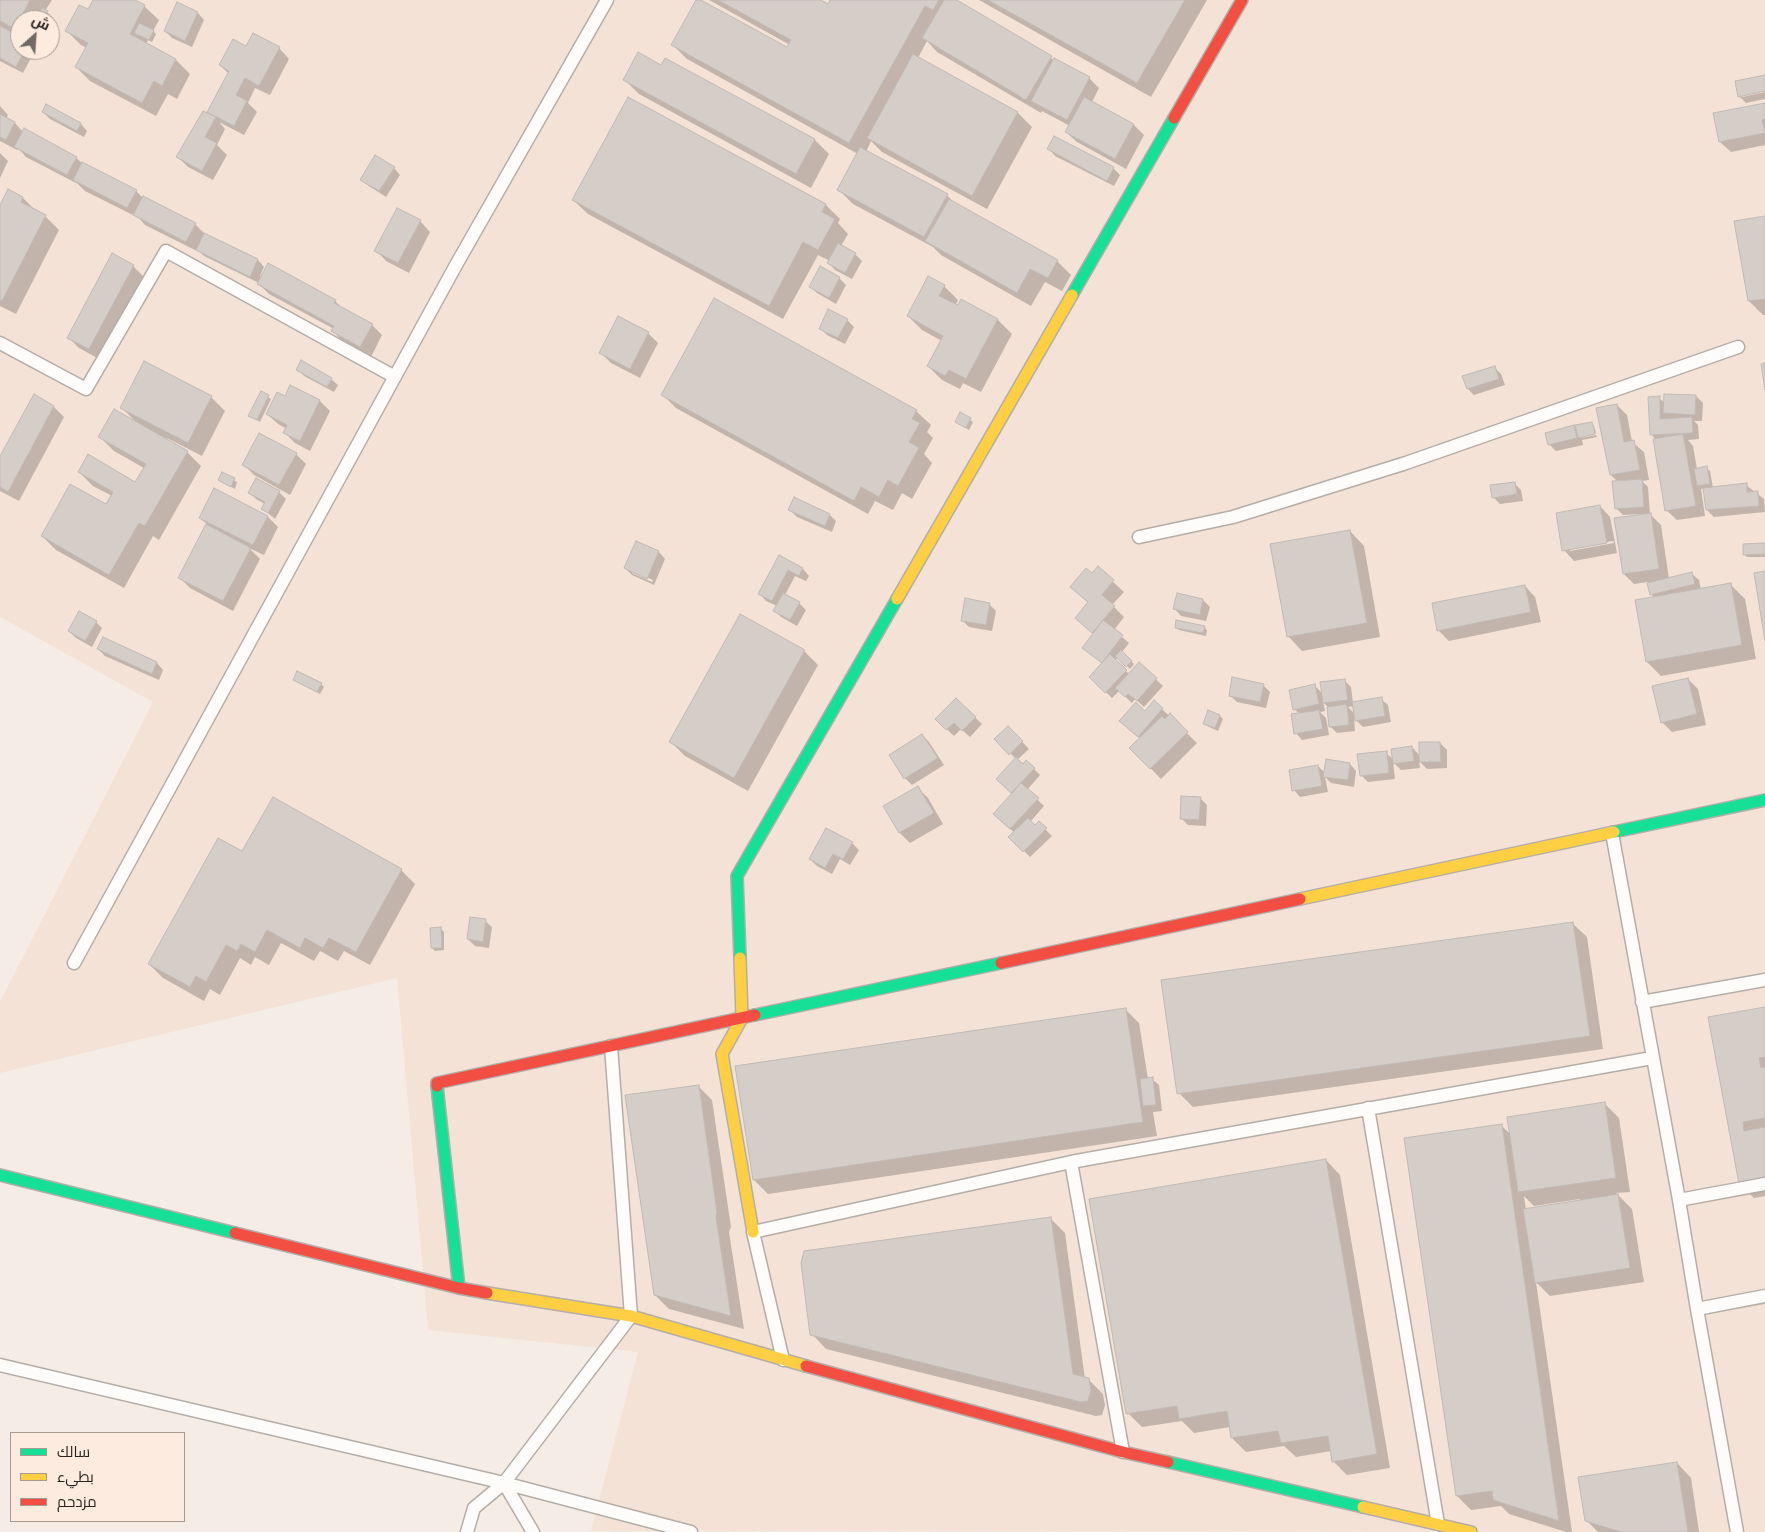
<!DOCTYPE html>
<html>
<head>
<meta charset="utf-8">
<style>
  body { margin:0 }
  #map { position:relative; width:1765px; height:1532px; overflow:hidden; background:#f5ece5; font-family:Barlow,Cairo,sans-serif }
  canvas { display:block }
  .legend { position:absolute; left:10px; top:1432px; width:175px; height:90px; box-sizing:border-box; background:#fcebde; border:1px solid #a89b92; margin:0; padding:6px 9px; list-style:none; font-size:15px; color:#2a241f }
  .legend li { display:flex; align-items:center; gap:10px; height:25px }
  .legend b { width:25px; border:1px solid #a89b92 }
  .north { position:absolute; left:10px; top:10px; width:50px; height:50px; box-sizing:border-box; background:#fcebde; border:1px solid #a89b92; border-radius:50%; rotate:26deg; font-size:14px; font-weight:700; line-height:20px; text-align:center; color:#2a241f }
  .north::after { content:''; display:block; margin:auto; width:18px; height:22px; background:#716a64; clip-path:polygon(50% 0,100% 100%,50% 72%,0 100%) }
</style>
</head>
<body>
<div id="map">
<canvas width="1765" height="1532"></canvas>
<ul class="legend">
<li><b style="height:6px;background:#16e098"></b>سالك</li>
<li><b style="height:6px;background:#ffcf43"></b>بطيء</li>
<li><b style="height:6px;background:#f24e42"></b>مزدحم</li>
</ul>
<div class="north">ش</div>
</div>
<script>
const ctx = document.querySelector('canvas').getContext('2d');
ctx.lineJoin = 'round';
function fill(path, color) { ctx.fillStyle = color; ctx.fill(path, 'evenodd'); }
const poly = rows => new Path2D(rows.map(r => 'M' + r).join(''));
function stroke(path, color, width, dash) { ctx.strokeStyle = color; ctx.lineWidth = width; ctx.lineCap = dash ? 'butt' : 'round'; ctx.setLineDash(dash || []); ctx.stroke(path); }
fill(poly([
  [0,0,1765,0,1765,1532,591,1531,638,1352,428,1330,397,978,0,1073,0,1002,153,702,0,617],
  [20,20,50,20,50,50,20,50]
]), '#f3e2d5');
fill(poly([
  [0,0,52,0,45,11,50,15,47,20,20,20,20,50,35,50,23,73,0,61],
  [95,0,133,0,144,6,159,20,153,31,156,34,152,42,148,40,146,44,176,60,190,74,177,99,168,94,156,116,90,81,76,67,87,48,81,45,67,31,89,11],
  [697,0,787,49,790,45,709,0,818,0,828,6,830,0,954,0,1054,60,1089,78,1099,88,1092,102,1134,125,1144,135,1126,169,1077,142,1066,132,1070,126,1042,111,1041,113,937,52,927,41,918,58,1018,113,1032,127,987,209,882,152,871,141,866,152,947,195,955,204,1057,261,1071,275,1062,291,1045,282,1031,306,941,255,933,247,853,204,839,190,858,154,687,59,673,45],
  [979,0,1207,0,1151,97],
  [177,4,198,13,204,20,192,47,172,38,165,31],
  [247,48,279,48,289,59,270,95,255,88,248,103,257,112,244,135,219,122,225,129,217,145,227,155,213,180,188,167,178,157,203,112,216,118,209,111,229,74,220,65],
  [666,60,815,140,829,154,811,188,639,94,625,80,662,67],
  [1765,76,1765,90,1742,95,1742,97,1765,92,1765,99,1746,103,1739,96],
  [628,98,826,205,840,219,838,223,848,234,841,246,855,254,862,261,852,279,835,270,829,263,830,261,818,255,783,319,588,214,573,200],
  [1765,104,1765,145,1731,152,1720,142],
  [0,106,8,115,6,119,15,123,23,132,76,158,82,163,136,191,143,198,195,224,205,234,258,260,264,267,260,276,262,278,268,265,335,301,343,309,372,325,382,335,371,357,343,342,333,331,334,329,269,294,257,282,204,256,198,250,197,251,145,225,139,218,85,191,78,184,26,157,18,148,17,150,0,141],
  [47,106,81,124,87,131,84,137,50,119,43,112],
  [1049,149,1113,168,1120,175,1114,186,1055,156],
  [0,153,8,161,0,178],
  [394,168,400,175,386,197,369,186,362,180],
  [9,190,23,198,36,211,45,216,59,230,16,314,0,306,0,207],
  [1765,217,1765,315,1763,315,1749,301],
  [420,221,430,232,409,273,386,261,376,250],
  [133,266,143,276,99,359,79,348,68,337],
  [820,268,840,279,846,285,836,304,817,293,810,286],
  [944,286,958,300,955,306,958,307,962,301,998,320,1012,334,981,392,963,383,960,389,942,380,928,366,942,341,922,330,908,316],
  [847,320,854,327,845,344,827,335,820,328],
  [648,333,658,343,640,378,611,363,601,353],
  [1494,367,1501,374,1505,385,1474,395,1468,389],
  [298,369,331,379,338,385,334,392,304,376],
  [261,393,271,399,260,422,250,416],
  [662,394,916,411,931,425,927,432,933,438,924,454,932,463,912,499,902,493,893,510,875,501,868,514,676,408],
  [1665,395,1696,396,1703,403,1702,421,1694,421,1698,425,1699,439,1688,440,1693,446,1697,469,1706,468,1710,471,1713,488,1746,485,1764,499,1765,512,1714,517,1707,510,1705,488,1701,489,1705,516,1677,520,1666,510,1656,440,1651,434,1659,398,1665,403],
  [34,396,54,407,64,417,19,501,0,491,0,459],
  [211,397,225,411,202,456,167,438,166,440,187,452,201,466,159,540,153,536,124,588,56,550,42,536,107,506,112,496,93,486,79,472,136,483,144,468,114,451,100,437,136,422,122,408],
  [285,398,320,401,330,411,310,451,295,443,285,433,287,429,278,424,267,414],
  [1617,405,1627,415,1632,442,1644,452,1649,480,1642,481,1648,487,1650,514,1661,525,1669,579,1692,574,1699,580,1701,590,1731,585,1745,599,1756,659,1661,676,1647,662,1655,598,1651,594,1648,582,1634,584,1624,574,1616,519,1641,516,1641,514,1623,515,1616,508,1618,482,1611,475],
  [960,414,973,422,969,430,956,422],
  [1591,423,1594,426,1596,433,1581,436,1581,438,1596,435,1597,437,1582,440,1583,445,1556,451,1549,444,1573,427,1578,431],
  [296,454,306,464,290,495,254,475,244,465],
  [222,474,237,482,235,489,219,480],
  [1514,483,1521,490,1523,501,1500,504,1493,497],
  [250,492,279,492,286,499,275,519,263,509,265,504,256,499],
  [795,499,830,515,836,521,832,532,797,517,790,510],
  [1600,506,1610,517,1617,553,1574,561,1564,550],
  [1613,541,1614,543,1570,551,1570,548],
  [268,517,278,527,264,555,249,548,260,559,233,611,190,588,179,577,207,524,200,518],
  [1350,531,1364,546,1380,637,1302,651,1288,636],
  [637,543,659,552,665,559,654,585,632,575,625,568],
  [632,571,653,580,652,582,632,573],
  [1765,544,1765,557,1747,557,1744,554],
  [779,557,803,569,809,576,806,581,795,576,785,595,799,603,806,610,797,626,781,617,775,611,777,606,766,601,760,594],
  [1098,568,1124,592,1112,605,1124,617,1114,630,1129,643,1122,652,1134,664,1130,669,1118,657,1115,661,1129,674,1139,663,1163,686,1144,707,1135,699,1132,703,1119,691,1112,698,1090,677,1103,664,1084,648,1094,634,1087,628,1089,603,1082,597,1092,575],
  [1525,586,1535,597,1541,622,1449,641,1438,630],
  [1203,600,1210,607,1206,621,1181,616,1175,609],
  [989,604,996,611,992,631,969,627,962,620],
  [96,622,102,628,92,647,76,638,69,631],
  [1176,627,1204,627,1207,630,1206,636,1179,630],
  [103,639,157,663,163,670,159,680,105,656,98,649],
  [804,651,818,665,748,791,685,756,671,742],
  [1688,679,1698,689,1706,725,1672,732,1662,722],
  [294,680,321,684,324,687,320,694],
  [1344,680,1351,687,1353,703,1381,699,1388,705,1391,722,1363,727,1354,718,1355,731,1337,733,1330,726,1328,707,1323,702,1325,711,1320,712,1326,718,1329,735,1302,740,1296,733,1300,714,1294,709,1314,685,1322,693],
  [1354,706,1355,714,1348,707],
  [1263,685,1270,692,1266,708,1237,702,1230,695],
  [956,699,982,724,970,737,961,729,954,736,936,719],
  [1162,709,1197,743,1161,779,1131,748,1141,739,1128,728,1145,712],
  [1220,716,1223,719,1218,731,1207,726,1204,723],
  [1008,727,1029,749,1017,760,1023,765,1027,762,1040,775,1027,790,1044,806,1030,822,1035,827,1039,823,1052,836,1030,857,1010,837,1015,833,1001,821,1013,794,1004,786,1016,759,996,739],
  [922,735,929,742,944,765,912,785,905,778,890,755],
  [1440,743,1447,750,1447,768,1427,769,1419,761,1420,768,1401,770,1393,762,1395,779,1368,782,1361,775,1386,753,1394,760,1412,747,1420,756],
  [1350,764,1356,771,1354,787,1331,783,1325,777,1328,792,1300,797,1294,790,1318,766,1325,773],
  [918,788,928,798,943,824,910,843,900,833],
  [1200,798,1207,805,1206,826,1188,825,1181,818],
  [273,799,401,870,415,884,370,965,344,951,338,961,320,951,314,961,281,943,269,965,255,957,251,965,240,958,220,995,210,989,204,1001,163,978,149,964,243,853],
  [852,843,859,850,850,865,840,859,832,874,817,866,810,859],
  [485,921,492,927,489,948,475,946,468,939],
  [1572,923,1587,937,1603,1049,1193,1107,1179,1093],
  [441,929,444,932,444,950,435,951,432,948],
  [1765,1008,1765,1196,1754,1198,1740,1184,1710,1018],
  [1125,1009,1139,1023,1148,1079,1152,1079,1159,1085,1162,1111,1153,1112,1157,1136,768,1194,754,1180],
  [698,1086,712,1100,731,1227,729,1232,744,1329,669,1309,655,1295],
  [1605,1104,1619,1118,1630,1192,1616,1193,1632,1209,1644,1282,1550,1296,1536,1282,1572,1532,1566,1532,1509,1514,1501,1506,1471,1510,1457,1496,1406,1139,1502,1126,1511,1135],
  [1524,1196,1534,1206,1580,1199,1580,1201,1526,1210],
  [1326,1160,1340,1175,1390,1468,1347,1475,1333,1461,1331,1451,1296,1457,1284,1446,1246,1452,1232,1438,1230,1427,1194,1433,1182,1421,1142,1427,1128,1413],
  [1051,1219,1065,1233,1085,1379,1089,1380,1103,1394,1105,1405,1102,1415,1096,1416,826,1349,812,1334],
  [1677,1463,1691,1478,1699,1532,1598,1532,1586,1520]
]), '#0003');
const building = poly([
  [0,0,30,0,15,29,0,21,0,0],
  [93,0,135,0,145,5,130,34,176,59,162,86,154,81,142,103,75,67,88,43,65,31,79,5,88,9,93,0],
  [696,0,701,0,787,47,791,40,718,0,821,0,828,4,830,0,939,0,933,10,925,6,849,143,671,45,696,0],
  [944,0,957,0,1052,56,1026,100,922,38,944,0],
  [988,0,1185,0,1137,83,988,0],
  [177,2,198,12,185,41,164,31,177,2],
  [42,8,48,11,43,20,35,20,42,8],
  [139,23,154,30,149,40,134,33,139,23],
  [0,26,20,36,20,50,25,50,16,67,0,58,0,26],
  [253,33,280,47,259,86,245,78,236,95,247,101,234,126,207,112,229,71,219,65,233,39,246,46,253,33],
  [638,52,661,65,665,58,815,139,796,174,623,80,638,52],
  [913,54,1018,112,972,196,867,138,913,54],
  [1054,58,1090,77,1067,120,1031,101,1054,58],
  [1765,75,1765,91,1738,97,1735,81,1765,75],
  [628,97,826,204,822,212,835,219,818,250,803,242,769,306,572,200,628,97],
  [1084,97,1134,124,1115,159,1065,132,1084,97],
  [1765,103,1765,119,1762,120,1765,133,1719,142,1713,113,1765,103],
  [46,104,81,123,77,131,42,112,46,104],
  [203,111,216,117,205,137,217,143,202,171,176,157,203,111],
  [0,114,15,122,6,140,0,137,0,114],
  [24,128,77,157,67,175,14,147,24,128],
  [1054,136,1114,167,1107,181,1047,149,1054,136],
  [860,147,948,194,924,237,837,190,860,147],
  [375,155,395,167,379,191,360,180,375,155],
  [82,162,137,190,127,208,73,180,82,162],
  [8,189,23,197,21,202,46,215,2,301,0,300,0,205,8,189],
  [143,196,196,223,186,242,133,215,143,196],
  [949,199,1058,260,1048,278,1030,269,1017,293,925,241,949,199],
  [397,208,421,220,398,263,374,251,397,208],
  [1765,216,1765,299,1748,301,1734,221,1765,216],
  [204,233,258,259,250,277,196,250,204,233],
  [838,243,856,253,845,273,827,263,838,243],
  [112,253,134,265,89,349,67,338,112,253],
  [268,263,336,300,334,303,373,324,360,347,331,331,334,326,257,284,268,263],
  [820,266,840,277,829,298,809,287,820,266],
  [928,276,945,285,939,296,958,305,961,299,998,319,966,379,949,370,945,376,927,366,943,336,907,316,928,276],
  [714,298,917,410,912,419,920,423,909,442,919,448,898,486,888,480,879,497,861,487,854,501,661,395,714,298],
  [828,309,848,319,838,338,819,329,828,309],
  [618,316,649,332,630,369,599,353,618,316],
  [301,360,332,378,327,387,296,370,301,360],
  [144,361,212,396,188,443,120,408,144,361],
  [1765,363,1765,390,1761,364,1765,363],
  [1495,366,1499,379,1467,389,1462,376,1495,366],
  [290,385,320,400,300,441,283,433,287,425,266,414,277,392,285,396,290,385],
  [261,391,269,395,257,420,248,416,261,391],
  [34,394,54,406,8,492,0,487,0,456,34,394],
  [1664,394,1696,395,1695,415,1663,413,1664,394],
  [1660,396,1660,419,1692,417,1693,433,1650,435,1648,397,1660,396],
  [1617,404,1624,442,1634,440,1640,470,1610,475,1596,408,1617,404],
  [114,409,188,451,145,526,139,523,109,575,41,536,70,484,106,504,113,492,78,472,88,454,135,482,146,464,98,437,114,409],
  [960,412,971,418,966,428,955,422,960,412],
  [1592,422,1595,434,1578,438,1575,425,1592,422],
  [1574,425,1577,438,1548,445,1545,433,1574,425],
  [259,433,297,453,279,485,242,465,259,433],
  [1683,434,1696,506,1665,511,1653,439,1683,434],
  [1707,466,1710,484,1697,486,1694,469,1707,466],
  [222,472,235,478,231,487,218,480,222,472],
  [256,478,280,491,268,513,261,509,265,502,248,493,256,478],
  [1642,479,1644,507,1615,509,1612,481,1642,479],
  [1515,482,1517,494,1492,498,1490,485,1515,482],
  [1747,483,1747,492,1758,491,1759,506,1706,510,1703,488,1747,483],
  [214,488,268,516,253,545,199,518,214,488],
  [794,497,830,514,825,526,788,510,794,497],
  [1600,505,1607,543,1562,551,1556,513,1600,505],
  [1651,513,1659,569,1623,574,1614,518,1651,513],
  [206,524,251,548,223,601,178,578,206,524],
  [1350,530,1367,623,1287,637,1270,544,1350,530],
  [636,541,659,551,647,579,624,568,636,541],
  [1765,543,1765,554,1743,555,1743,544,1765,543],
  [779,555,803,568,799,576,788,570,772,601,758,594,779,555],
  [1098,566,1114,580,1102,595,1115,606,1092,633,1075,618,1088,602,1070,587,1086,568,1092,573,1098,566],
  [1765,571,1765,641,1754,573,1765,571],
  [1692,572,1695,584,1650,595,1647,583,1692,572],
  [1731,583,1742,645,1646,662,1635,600,1731,583],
  [1525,585,1531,612,1437,631,1432,603,1525,585],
  [783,593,800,602,790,620,773,611,783,593],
  [1177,593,1203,599,1200,615,1173,609,1177,593],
  [965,598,990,603,986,625,961,621,965,598],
  [79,611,97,621,85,641,68,631,79,611],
  [740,614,805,650,734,778,669,742,740,614],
  [1103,620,1123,635,1102,663,1082,648,1103,620],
  [1176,620,1205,626,1203,633,1175,628,1176,620],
  [103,637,157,662,152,674,97,649,103,637],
  [1121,650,1132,661,1126,667,1115,656,1121,650],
  [1110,654,1127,670,1105,693,1089,677,1110,654],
  [1139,662,1157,678,1137,701,1128,694,1125,697,1115,688,1139,662],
  [297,671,322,683,317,692,293,680,297,671],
  [1232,677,1264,684,1260,702,1229,696,1232,677],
  [1688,678,1697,714,1661,723,1652,686,1688,678],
  [1345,679,1348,700,1323,703,1320,682,1345,679],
  [1315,684,1319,704,1293,710,1289,690,1315,684],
  [1382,697,1385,716,1355,721,1352,702,1382,697],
  [956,698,976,717,962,731,954,723,946,730,935,719,956,698],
  [1154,700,1163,708,1138,737,1119,721,1136,702,1145,711,1154,700],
  [1347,704,1349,725,1329,727,1327,707,1347,704],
  [1208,710,1220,715,1215,728,1203,724,1208,710],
  [1319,710,1323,729,1294,734,1291,714,1319,710],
  [1170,713,1188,732,1150,769,1129,748,1162,716,1165,719,1170,713],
  [1008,726,1023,741,1009,755,994,739,1008,726],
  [922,734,938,758,904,779,889,755,922,734],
  [1419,742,1440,742,1441,762,1419,762,1419,742],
  [1412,746,1414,761,1393,764,1391,749,1412,746],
  [1387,751,1389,773,1360,776,1357,754,1387,751],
  [1016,757,1023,764,1026,760,1035,768,1011,793,996,779,1016,757],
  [1326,759,1350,763,1348,780,1323,777,1326,759],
  [1318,765,1322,786,1292,791,1289,770,1318,765],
  [1021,783,1039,798,1010,829,993,814,1021,783],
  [918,786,934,813,899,833,883,806,918,786],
  [1181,796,1201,797,1199,820,1180,819,1181,796],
  [273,797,402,869,356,952,329,938,323,948,305,938,300,948,267,930,255,952,241,944,237,951,226,945,206,982,196,976,190,987,148,964,218,838,242,851,273,797],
  [1028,818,1035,825,1039,821,1047,828,1023,852,1008,837,1028,818],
  [826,828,853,842,843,859,833,854,825,868,809,859,826,828],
  [470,917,486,919,483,942,467,939,470,917],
  [1573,922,1590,1036,1177,1094,1161,980,1573,922],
  [441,927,442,948,431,948,430,928,441,927],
  [1765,1007,1765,1057,1759,1058,1761,1068,1765,1067,1765,1118,1743,1122,1744,1131,1765,1127,1765,1180,1739,1184,1708,1017,1765,1007],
  [1126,1008,1143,1122,753,1180,735,1066,1126,1008],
  [1153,1077,1156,1105,1143,1106,1140,1079,1153,1077],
  [699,1085,717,1212,716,1217,731,1316,654,1295,625,1095,699,1085],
  [1605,1102,1616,1178,1518,1192,1507,1117,1605,1102],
  [1502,1124,1559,1521,1493,1500,1492,1491,1456,1496,1404,1138,1502,1124],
  [1326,1159,1377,1454,1332,1462,1328,1436,1281,1443,1278,1431,1231,1438,1227,1411,1179,1419,1177,1406,1126,1414,1089,1199,1326,1159],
  [1618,1194,1630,1268,1535,1283,1523,1209,1618,1194],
  [1051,1217,1073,1374,1089,1378,1091,1390,1088,1401,1081,1402,810,1335,801,1263,804,1251,1051,1217],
  [1677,1462,1688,1532,1621,1532,1585,1521,1578,1477,1677,1462]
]);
fill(building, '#d4cdc8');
stroke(building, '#c2bab6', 1);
const street = poly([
  [0,343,86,389,166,251,395,377],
  [1139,537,1233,517,1406,463,1738,347],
  [1612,833,1679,1200,1697,1309,1737,1532],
  [74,963,456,265,607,0],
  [1642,1002,1765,980],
  [1368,1108,1438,1524],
  [1071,1162,1123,1452],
  [1679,1200,1765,1184],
  [1697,1309,1765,1296],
  [783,1360,753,1232,1071,1162,1652,1058],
  [0,1365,504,1483,691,1532],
  [504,1483,533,1532],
  [467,1532,474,1508,504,1483,631,1316,611,1046]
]);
const fast = poly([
  [1072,295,1174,118],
  [1614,832,1765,800],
  [740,958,737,876,897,599],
  [755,1015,1001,963],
  [437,1086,459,1288],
  [0,1175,235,1233],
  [1168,1462,1363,1507]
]);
const slow = poly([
  [897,599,1072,295],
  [1300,899,1614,832],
  [740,958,742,1018,722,1054,753,1232],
  [487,1293,631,1316,806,1366],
  [1363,1507,1471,1532]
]);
const jam = poly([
  [1174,118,1242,0],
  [1001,963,1300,899],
  [437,1086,437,1083,755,1015],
  [235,1233,459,1288,487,1293],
  [806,1366,1123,1452,1168,1462]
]);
stroke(street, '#b4ada8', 15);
stroke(fast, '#b4ada8', 14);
stroke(slow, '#b4ada8', 14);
stroke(jam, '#b4ada8', 14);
stroke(street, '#fefcfb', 12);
stroke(fast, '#16e098', 11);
stroke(slow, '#ffcf43', 11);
stroke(jam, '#f24e42', 11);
</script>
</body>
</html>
